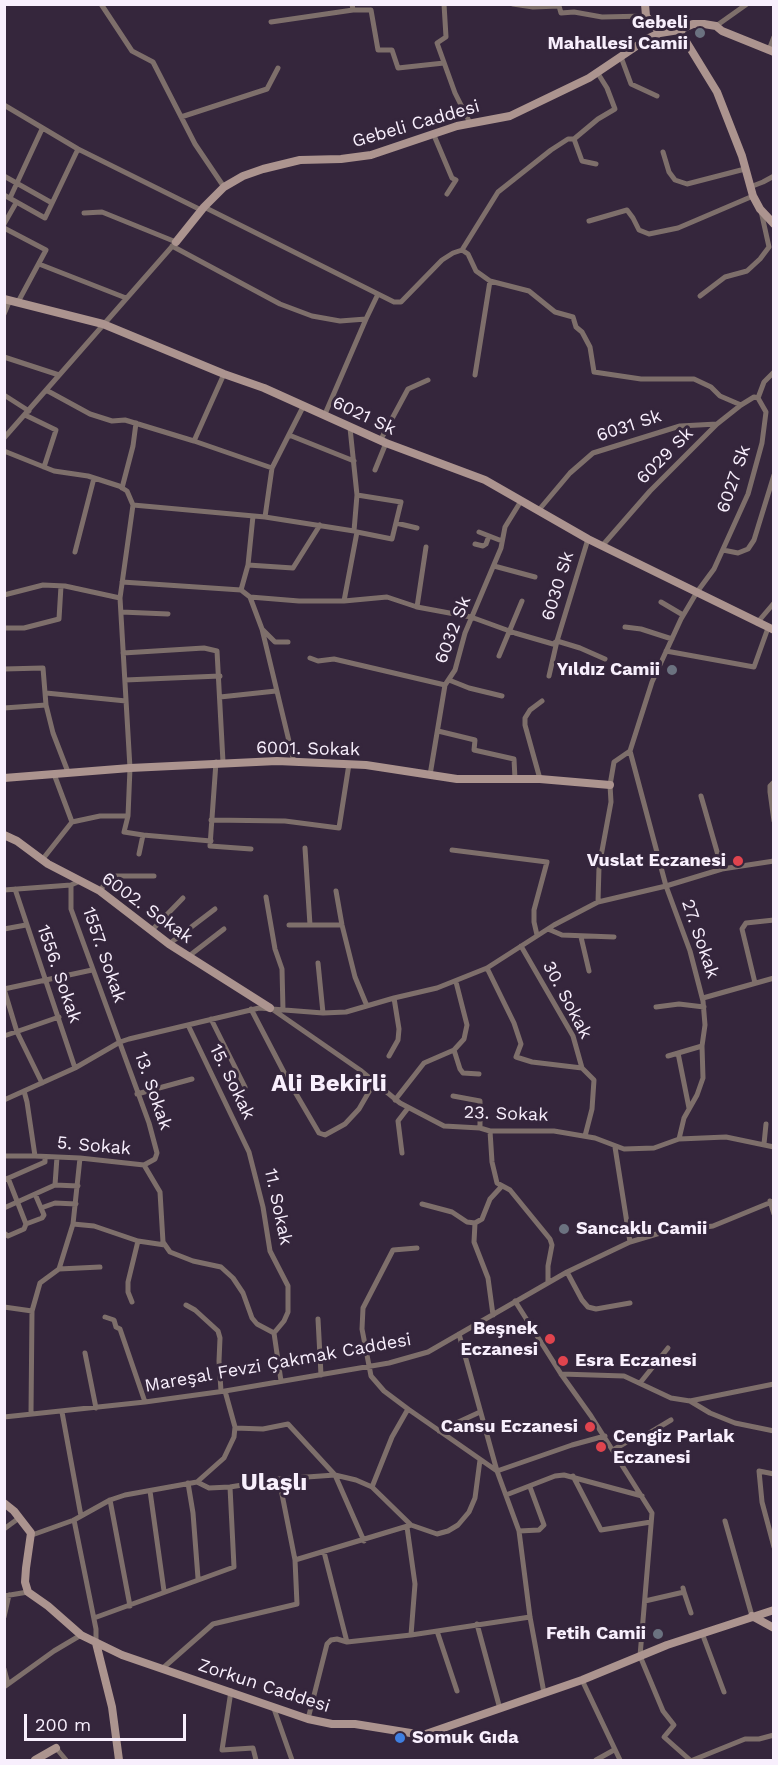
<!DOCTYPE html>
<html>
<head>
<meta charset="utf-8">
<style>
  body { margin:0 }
  #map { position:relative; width:778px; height:1765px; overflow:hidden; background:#35263c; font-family:"Work Sans",sans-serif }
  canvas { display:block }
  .frame { position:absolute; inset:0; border:6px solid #f8effd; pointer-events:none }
  .scale { position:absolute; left:24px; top:1714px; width:162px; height:27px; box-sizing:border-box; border:3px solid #f8effd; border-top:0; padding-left:8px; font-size:18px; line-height:21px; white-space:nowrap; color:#f8effd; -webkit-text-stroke:4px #35263c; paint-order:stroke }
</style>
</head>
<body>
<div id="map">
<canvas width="778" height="1765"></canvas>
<div class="frame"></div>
<div class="scale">200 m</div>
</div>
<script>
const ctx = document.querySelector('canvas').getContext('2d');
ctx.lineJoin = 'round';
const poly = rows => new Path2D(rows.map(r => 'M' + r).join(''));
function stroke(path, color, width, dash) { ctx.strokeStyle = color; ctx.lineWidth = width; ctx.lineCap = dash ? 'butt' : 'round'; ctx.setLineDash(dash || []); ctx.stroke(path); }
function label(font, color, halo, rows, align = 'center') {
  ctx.font = font + ' "Work Sans",sans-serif'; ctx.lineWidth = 6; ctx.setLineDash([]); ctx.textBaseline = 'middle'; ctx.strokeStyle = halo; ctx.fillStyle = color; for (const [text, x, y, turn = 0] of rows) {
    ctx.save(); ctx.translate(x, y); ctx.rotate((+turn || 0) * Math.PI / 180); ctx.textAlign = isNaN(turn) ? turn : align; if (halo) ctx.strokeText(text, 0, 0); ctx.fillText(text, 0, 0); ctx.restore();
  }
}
stroke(poly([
  [101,4,132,51,153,62,195,144,224,187],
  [352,4,353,10,371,10,378,50,392,50,398,68,444,63],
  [444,4,446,37,437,43,455,93,470,123],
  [513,4,533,7,559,6,561,13,574,12,602,17,646,16],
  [271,22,353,10],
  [716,26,747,4],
  [769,50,774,37],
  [621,57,631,84,657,96],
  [4,105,78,149,201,210],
  [181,117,267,89,278,68],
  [433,133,452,178,456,180,447,194],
  [574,139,582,161,596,164],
  [663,152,669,172,675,180,687,184,745,169],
  [4,176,52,203],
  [750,187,763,182,774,176],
  [4,195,45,218,78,149],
  [10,198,42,129],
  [204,207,394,302,401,302,442,260,453,253,462,250,498,192,551,150,568,139,574,139,598,119,615,109,607,88,597,72],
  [589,221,627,210,633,218,639,230,649,234,678,228,753,196],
  [4,224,16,203],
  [4,228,46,250,18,302],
  [172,246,280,304,312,316,340,321,366,319,378,294],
  [462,250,468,254,476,271,490,281,529,291,555,312,573,317,576,327,582,332,590,347,594,372,641,379,694,379,711,387,720,396,741,405],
  [39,264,126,298],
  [700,296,725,277,747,271,760,259,769,247,761,211],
  [4,314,10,300],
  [4,357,59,375],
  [475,375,490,281],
  [46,390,90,414,112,421,125,420,194,441,224,374],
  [4,395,29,411],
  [325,414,366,319],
  [25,415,56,430,44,467],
  [289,435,354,461],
  [4,438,176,242,102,212,84,213],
  [194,441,272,468],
  [380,441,408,389,428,380],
  [4,451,54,471,88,476,119,486,127,491,133,505,120,598,130,768,128,816,100,816,72,822],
  [375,470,386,443],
  [122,488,133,446,136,423],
  [357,495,401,502,392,539,357,532],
  [133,505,265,517,354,531],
  [538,511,570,473,593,453,680,426,717,424],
  [265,517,272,468,304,405],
  [396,523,417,528],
  [479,532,502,541],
  [475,544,483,546,486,544,489,536],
  [602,546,650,491,717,424,741,405,754,397,758,398],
  [723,550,738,553,748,549,754,540,774,475],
  [75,552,94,478],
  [248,565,253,516],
  [494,566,535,577],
  [122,582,241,590,250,597,262,629,294,762],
  [241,590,248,565,293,568,320,525],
  [4,595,43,585,65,586,120,598],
  [250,597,299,601,344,601,387,597,417,607,471,617,515,633,553,644,557,641,588,539],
  [344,601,357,532,354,531,357,495,350,428],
  [661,602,683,615],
  [417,607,426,547],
  [121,612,168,614],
  [757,623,774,603],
  [625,627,641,629,672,639],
  [4,628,24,628,59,619,61,586],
  [263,630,275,642,288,642],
  [666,651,754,667,768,628],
  [123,653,204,648,217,651,223,762],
  [499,656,522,601],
  [310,658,318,661,334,659,445,685],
  [4,669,43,668,46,705,53,733,68,772],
  [549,676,557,641,580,648,605,659],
  [125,680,220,676],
  [449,680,469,688,502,696],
  [46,693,126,701],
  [220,697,276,691],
  [4,708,46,705],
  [438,731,475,740,474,750,514,759,515,779],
  [630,751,666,886,690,951,703,1001,705,1025,702,1046,703,1078,697,1095,684,1118,679,1139],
  [216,762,210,846,251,849],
  [430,775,445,685,455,670,465,633,501,548,505,527,521,501],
  [540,779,525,725,525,718,530,710,542,701],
  [774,782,770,786,770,792,774,821],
  [701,796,722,869],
  [128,816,124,832,143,835],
  [211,820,285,821,339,828,349,764],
  [305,848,310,925],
  [452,850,547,862,534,910,534,922,537,935],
  [139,854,143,835,211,841],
  [42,860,72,822,54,774],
  [80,881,71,885,71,909,149,1123,157,1153,155,1159,144,1165,160,1192,163,1242,170,1252,193,1261,221,1267,233,1278,243,1293,252,1318,257,1324,274,1333,281,1381],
  [15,889,75,1068],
  [4,890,71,885],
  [100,891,110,876,154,876],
  [336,891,342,925,355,977,367,1006],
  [266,897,275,949,282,969,283,1010],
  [598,902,599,867,611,802,610,785,614,762,630,751,652,682,681,619,697,592,714,569,748,494,762,443,766,412,758,398,764,382,774,372],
  [289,925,342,925],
  [4,929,26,925],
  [548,929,562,935,614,937],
  [151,931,183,898],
  [581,937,589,971],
  [169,944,215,909],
  [521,946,573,1036,582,1068,594,1080,592,1109,585,1136],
  [189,956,224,929],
  [318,963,323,1013],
  [487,968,514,1023,521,1044,516,1057,532,1062,582,1068],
  [755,983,742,929,746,923,774,920],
  [4,989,17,1032,42,1083],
  [4,989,92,970],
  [703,998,774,978],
  [656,1007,679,1004,704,1007],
  [251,1009,288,1080,319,1133,325,1135,345,1124,359,1109,374,1083],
  [272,1009,360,1070,400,1103,444,1126,480,1128,490,1131,554,1131,595,1138,624,1149,654,1148,679,1139,726,1137,774,1147],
  [211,1019,245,1087],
  [188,1025,249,1152,263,1207,270,1251,288,1286,288,1312,284,1321,274,1333],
  [4,1036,59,1017],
  [454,1050,460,1069,463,1073,479,1074],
  [678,1053,689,1108],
  [389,1056,398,1040,399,1029,394,998],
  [668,1056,702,1046],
  [24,1091,27,1102,35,1156,80,1158,144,1165],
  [137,1094,192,1079],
  [453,1096,480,1101,480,1128],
  [4,1100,75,1068,120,1042,129,1039,259,1008,323,1013,346,1012,394,998,437,988,487,968,554,925,598,902,666,886,722,869,774,861],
  [395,1100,424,1063,454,1050,464,1039,467,1025,456,982],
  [490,1131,492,1162,497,1183,510,1190,550,1239,552,1245,548,1266,548,1282],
  [764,1144,766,1124],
  [615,1147,630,1242],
  [402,1153,398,1121,408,1108],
  [4,1156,35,1156],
  [4,1180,45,1162,45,1157],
  [55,1185,78,1186],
  [770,1201,774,1214],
  [422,1204,452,1212,467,1222,475,1223,482,1219,490,1199,502,1186],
  [4,1208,55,1185,57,1157],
  [41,1208,55,1203,76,1204],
  [475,1223,474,1242,488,1278,493,1315],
  [26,1224,42,1218,44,1215,35,1194],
  [73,1224,94,1226,138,1241],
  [4,1233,8,1236,24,1229,26,1224,8,1178],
  [417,1248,393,1250,363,1308,362,1329,371,1376,384,1391,408,1409,497,1471],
  [59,1269,100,1267],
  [567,1272,582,1300,588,1307,596,1309,630,1303],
  [515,1301,561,1374,591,1416,652,1513,640,1656,663,1711,674,1725,664,1737,690,1760],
  [132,1302,128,1292,128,1282,138,1241,165,1245],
  [186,1305,195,1310,218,1331,220,1338,219,1361,221,1391],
  [4,1307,32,1311],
  [105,1317,114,1320,116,1327,120,1329,145,1402],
  [318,1319,321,1375],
  [459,1334,497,1471,519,1531,530,1617,544,1693],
  [85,1353,96,1408],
  [561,1374,624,1376,671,1398,690,1401,774,1384],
  [640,1383,668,1348],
  [690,1401,710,1413,735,1423,774,1431],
  [62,1412,81,1516],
  [31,1413,32,1311,40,1283,59,1269,73,1224,80,1158],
  [4,1417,145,1402,225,1391,389,1363,428,1352,567,1272,630,1242,677,1228,683,1230,713,1226,774,1201],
  [235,1428,263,1429,288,1424,335,1475,364,1541],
  [439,1431,480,1412],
  [613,1450,630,1440,641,1438,671,1420],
  [497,1471,572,1445,605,1436],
  [774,1474,759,1471,762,1502,774,1547],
  [573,1476,601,1530,651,1522],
  [197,1482,209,1488,230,1487,279,1479,335,1475,356,1480,372,1487,411,1525,437,1534,448,1531,458,1525,469,1512,475,1498,480,1460],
  [188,1483,193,1513,198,1578],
  [372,1487,392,1437,408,1409],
  [150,1491,164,1591],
  [506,1495,555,1476,564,1475,642,1496],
  [110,1500,130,1606],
  [74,1520,96,1629,96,1643],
  [725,1521,752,1616],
  [407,1527,415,1584,411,1635],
  [4,1529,19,1518],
  [519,1531,539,1530,544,1525,530,1487],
  [32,1535,74,1520,110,1500,125,1495,197,1482,224,1458,234,1437,235,1427,225,1391],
  [324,1552,347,1642],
  [295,1560,411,1525],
  [684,1592,691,1613],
  [4,1596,28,1592],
  [645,1601,684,1592,683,1588],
  [4,1617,9,1595],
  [94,1618,234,1567,230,1487],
  [477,1624,500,1709],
  [437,1631,457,1691],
  [702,1633,724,1692],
  [163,1668,213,1624,297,1604,295,1560,279,1479],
  [4,1669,8,1684],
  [582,1680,620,1760],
  [4,1687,54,1651,81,1635],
  [231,1691,222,1750,253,1748,256,1760],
  [273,1706,292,1760],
  [308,1719,327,1644,331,1640,337,1639,347,1642,411,1635,530,1617],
  [56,1748,66,1760],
  [596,1760,614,1750],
  [693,1760,745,1739,759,1739,774,1735]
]), '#7e6f6b', 5);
stroke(poly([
  [645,4,646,16,660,33],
  [679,30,717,92,742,156,753,196,760,209,774,224],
  [176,242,204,207,224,187,243,176,263,169,300,160,341,159,371,155,457,126,510,116,589,78,647,39,660,33,679,30,693,24,704,24,716,26,722,31,774,52],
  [4,299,103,324,224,374,264,388,386,443,485,480,588,539,774,630],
  [4,778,130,768,277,761,366,765,457,779,540,779,610,785],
  [4,835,17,841,48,864,100,891,169,944,270,1008],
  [4,1503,14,1511,31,1533,26,1568,25,1582,28,1592,48,1606,81,1635,122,1655,308,1719,332,1724,355,1724,423,1735,582,1680,667,1645,774,1610],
  [752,1616,774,1628],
  [96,1643,112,1707,119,1760],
  [35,1760,56,1748]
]), '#ac948f', 8);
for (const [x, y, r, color] of [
  [700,33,6,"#6b7280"],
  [672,670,6,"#6b7280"],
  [738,861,6,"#e0444e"],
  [564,1229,6,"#6b7280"],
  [550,1339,6,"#e0444e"],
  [563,1361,6,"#e0444e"],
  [590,1427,6,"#e0444e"],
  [601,1447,6,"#e0444e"],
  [658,1634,6,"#6b7280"],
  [400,1738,6,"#3f7fe0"]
]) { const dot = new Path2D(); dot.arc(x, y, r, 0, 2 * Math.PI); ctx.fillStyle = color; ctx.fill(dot); stroke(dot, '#35263c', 2); }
label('bold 18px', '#f8effd', '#35263c', [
  ["Gebeli",688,23],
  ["Mahallesi Camii",688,44],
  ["Yıldız Camii",660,670],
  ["Vuslat Eczanesi",726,861],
  ["Sancaklı Camii",576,1229,"left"],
  ["Beşnek",538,1329],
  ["Eczanesi",538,1350],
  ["Esra Eczanesi",575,1361,"left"],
  ["Cansu Eczanesi",578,1427],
  ["Cengiz Parlak",613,1437,"left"],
  ["Eczanesi",613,1458,"left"],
  ["Fetih Camii",646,1634],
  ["Somuk Gıda",412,1738,"left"]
], 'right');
label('18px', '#f8effd', '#35263c', [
  ["Gebeli Caddesi",416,124,-16],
  ["6021 Sk",364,416,25],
  ["6031 Sk",629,426,-18],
  ["6029 Sk",665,456,-45],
  ["6027 Sk",734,479,-71],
  ["6030 Sk",558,586,-73],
  ["6032 Sk",453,630,-69],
  ["6001. Sokak",308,749,1],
  ["6002. Sokak",147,908,36],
  ["27. Sokak",700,939,71],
  ["1557. Sokak",104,955,71],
  ["1556. Sokak",59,974,71],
  ["30. Sokak",567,1000,62],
  ["15. Sokak",232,1082,64],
  ["13. Sokak",153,1091,71],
  ["23. Sokak",506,1114,2],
  ["5. Sokak",94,1146,5],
  ["11. Sokak",278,1207,78],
  ["Mareşal Fevzi Çakmak Caddesi",278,1363,-10],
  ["Zorkun Caddesi",264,1686,18]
]);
label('bold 24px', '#f8effd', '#35263c', [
  ["Ali Bekirli",329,1084],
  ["Ulaşlı",274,1483]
]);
</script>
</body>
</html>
